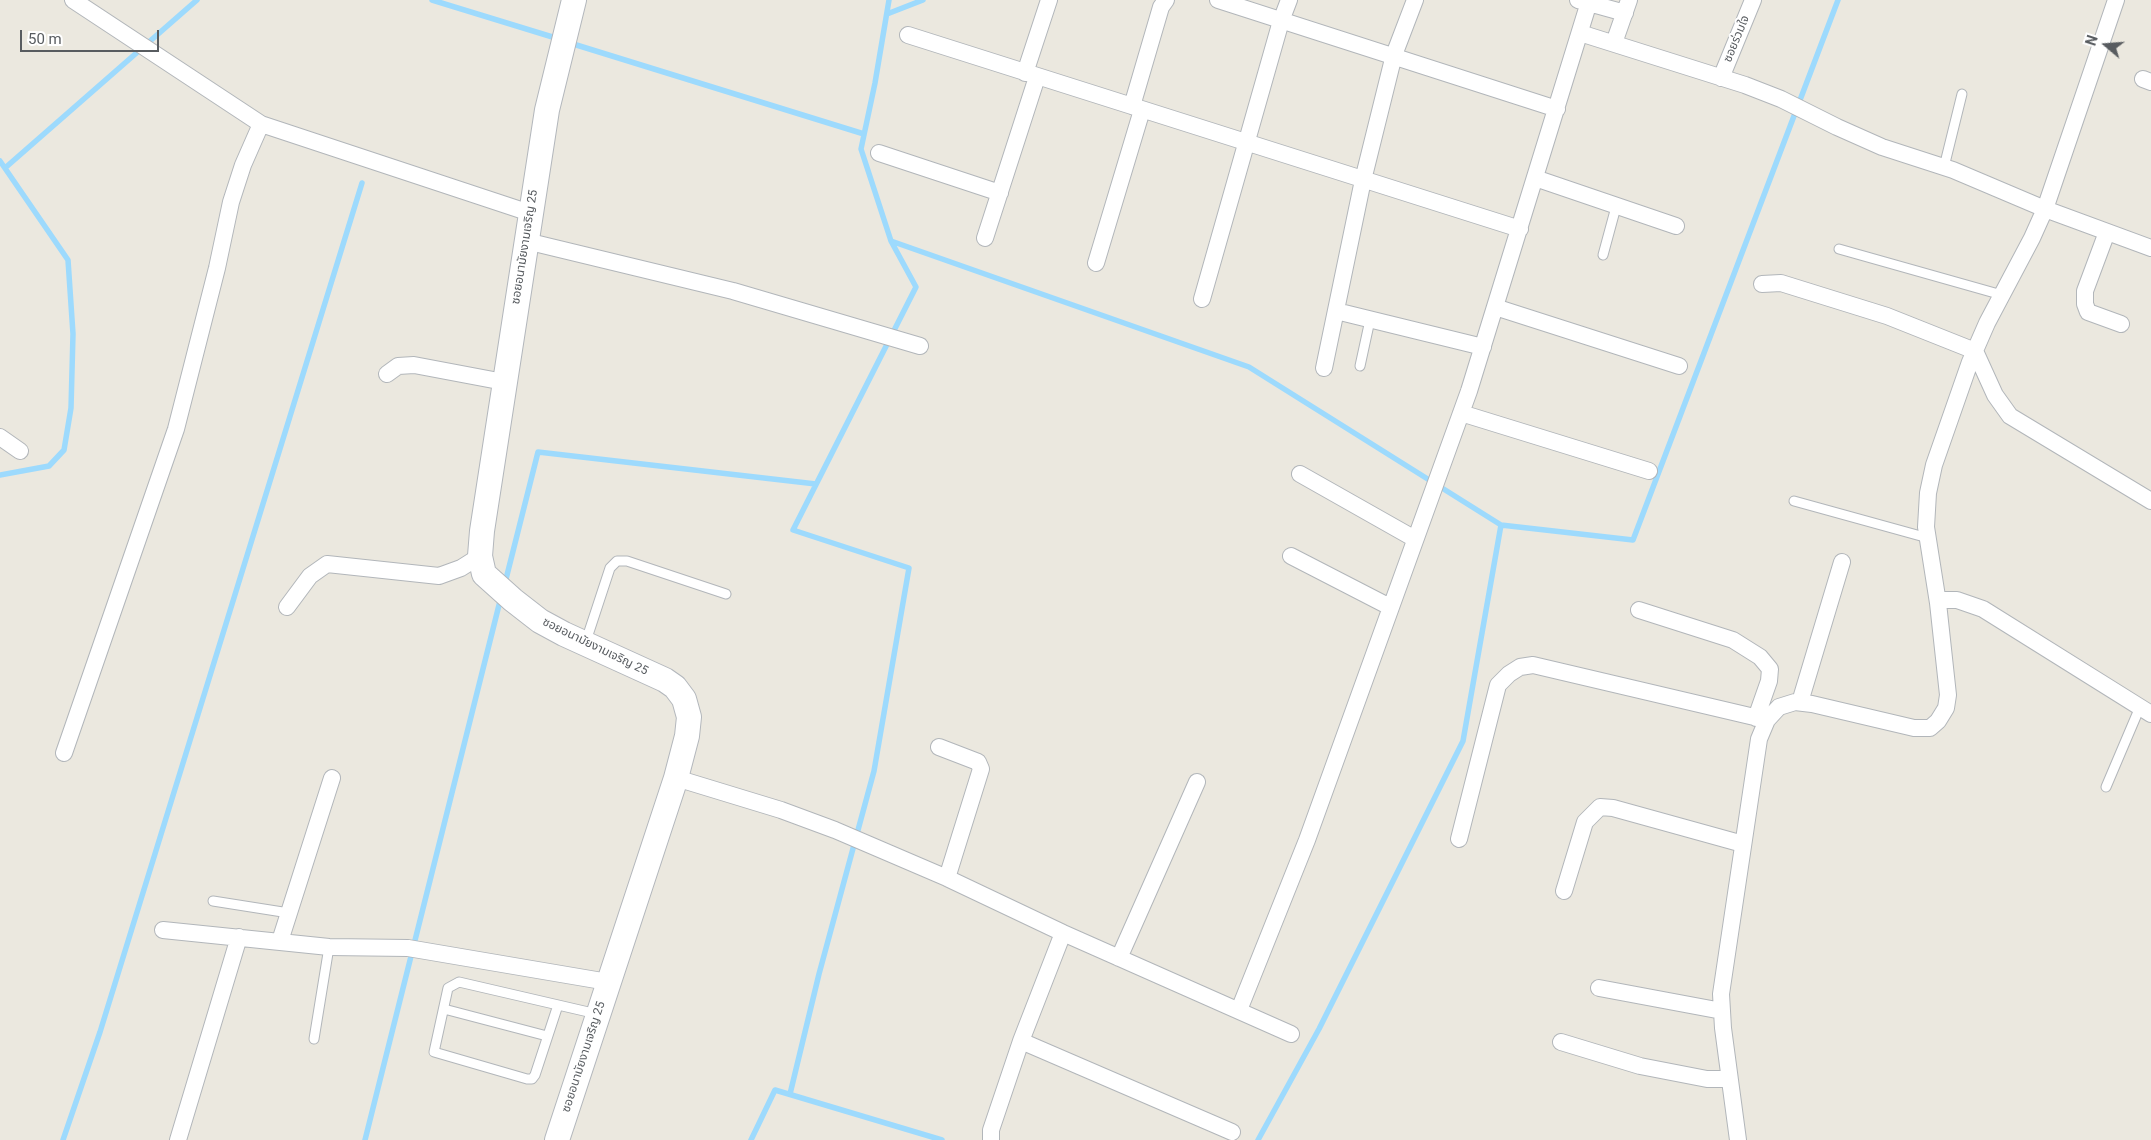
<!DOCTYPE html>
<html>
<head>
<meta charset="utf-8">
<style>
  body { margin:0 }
  #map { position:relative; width:2151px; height:1140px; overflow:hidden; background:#ebe8df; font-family:Roboto,sans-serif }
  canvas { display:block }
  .north { position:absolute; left:2081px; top:20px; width:50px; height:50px; -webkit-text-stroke:4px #fff; paint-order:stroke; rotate:288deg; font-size:14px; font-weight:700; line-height:20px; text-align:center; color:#585c60 }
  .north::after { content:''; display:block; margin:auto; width:18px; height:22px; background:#585c60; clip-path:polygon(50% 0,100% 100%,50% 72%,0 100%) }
  .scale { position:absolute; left:20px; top:30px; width:139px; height:22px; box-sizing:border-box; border:2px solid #585c60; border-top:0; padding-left:6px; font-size:15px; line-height:18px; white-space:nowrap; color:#585c60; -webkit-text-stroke:4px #fff; paint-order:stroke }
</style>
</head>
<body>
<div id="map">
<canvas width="2151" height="1140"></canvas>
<div class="north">N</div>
<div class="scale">50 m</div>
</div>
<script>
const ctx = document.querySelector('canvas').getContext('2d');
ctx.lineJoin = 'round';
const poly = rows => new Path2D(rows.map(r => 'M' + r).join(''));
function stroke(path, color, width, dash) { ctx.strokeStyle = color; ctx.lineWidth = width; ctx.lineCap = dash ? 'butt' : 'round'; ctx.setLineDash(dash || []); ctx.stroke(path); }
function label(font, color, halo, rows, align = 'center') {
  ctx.font = font + ' Roboto,"Noto Sans Thai",sans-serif'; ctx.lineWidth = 4; ctx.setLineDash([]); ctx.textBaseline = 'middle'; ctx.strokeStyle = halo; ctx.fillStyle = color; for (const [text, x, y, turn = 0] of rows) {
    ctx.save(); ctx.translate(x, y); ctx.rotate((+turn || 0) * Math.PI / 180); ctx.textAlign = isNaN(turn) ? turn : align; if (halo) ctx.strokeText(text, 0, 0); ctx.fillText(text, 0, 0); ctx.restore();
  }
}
stroke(poly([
  [432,0,559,39],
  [889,0,875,83,861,149,891,241],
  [887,14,923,0],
  [570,43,864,134],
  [0,161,68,260,73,334,71,408,64,450,49,466,0,475],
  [5,168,197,0],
  [505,583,538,452,816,484],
  [790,1094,819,974,874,771,909,568,793,530,916,287,891,241,1249,367,1501,525,1633,540,1838,0],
  [63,1140,100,1032,362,183],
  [365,1140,501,597],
  [751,1140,775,1090,942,1140],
  [1258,1140,1319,1029,1463,741,1501,525]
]), '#9ddafd', 5.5);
const lane = poly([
  [1944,167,1962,94],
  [1839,249,2002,295],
  [1603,255,1616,207],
  [1360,366,1370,320],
  [1794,501,1928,538],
  [585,644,610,568,617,561,627,561,726,594],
  [2106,787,2140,707],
  [213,901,289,913],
  [558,1005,535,1075,532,1079,527,1079,434,1052,448,988,459,982,597,1014],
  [444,1009,547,1036],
  [314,1039,329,947]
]);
const street = poly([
  [73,0,261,124,530,213],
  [1218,0,1557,109],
  [1578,0,1625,13],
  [1580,33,1745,85,1781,99,1837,127,1882,147,1953,170,2045,209,2151,248],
  [908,35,1520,229],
  [1614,43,1629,0],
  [1025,73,1049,0],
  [1721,78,1753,0],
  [2143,79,2151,82],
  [1132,106,1161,7,1166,0],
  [879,153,1000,193],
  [1535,178,1676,226],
  [2107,232,2085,291,2085,304,2088,312,2121,324],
  [985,238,1037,77],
  [526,241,733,291,920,346],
  [1096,263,1142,110],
  [1762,284,1781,283,1887,316,1975,351,1995,395,2010,416,2151,501],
  [1202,299,1281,21,1289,0],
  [1495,307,1679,366],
  [1336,311,1483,347],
  [1324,368,1363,180,1394,55,1415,0],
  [387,374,398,366,414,365,504,382],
  [1461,413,1649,471],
  [0,437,20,451],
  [1300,474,1415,539],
  [1291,556,1390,607],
  [1938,603,1944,600,1957,600,1983,609,2151,714],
  [287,607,310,576,327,564,439,576,461,568,480,556],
  [1639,610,1733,640,1760,657,1770,669,1769,681,1756,718],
  [1800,702,1842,562],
  [939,747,978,762,981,769,947,878],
  [64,753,176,429,217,268,231,202,243,165,261,124],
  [676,778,781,810,835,830,947,878,1063,933,1291,1034],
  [1459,839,1498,685,1509,674,1520,667,1533,665,1767,720],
  [1564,891,1585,822,1600,807,1613,808,1743,844],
  [163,930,329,947,408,948,608,982],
  [280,941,332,778],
  [1119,958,1197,782],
  [1599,988,1722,1011],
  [1239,1010,1307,840,1469,391,1589,2],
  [1021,1041,1232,1132],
  [1561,1042,1640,1066,1707,1079,1729,1079],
  [178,1140,239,937],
  [991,1140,991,1130,1021,1041,1063,933],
  [1738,1140,1723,1028,1721,994,1759,739,1767,720,1779,707,1795,702,1812,704,1914,728,1930,728,1938,721,1946,708,1948,695,1938,603,1926,527,1928,493,1934,465,1970,362,1987,323,2032,238,2045,209,2116,0]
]);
const secondary = poly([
  [557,1140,676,778,687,736,689,717,684,699,675,687,665,680,564,634,540,621,513,600,484,574,480,556,482,531,547,110,574,0]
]);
stroke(lane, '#b2b6ba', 11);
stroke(street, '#b2b6ba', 18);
stroke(secondary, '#b3b7bc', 26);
stroke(lane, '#fff', 9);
stroke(street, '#fff', 16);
stroke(secondary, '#fff', 24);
label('12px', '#585c60', '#fff', [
  ["ซอยร่วมใจ",1737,39,-68],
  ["ซอยอนามัยงามเจริญ 25",525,247,-81],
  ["ซอยอนามัยงามเจริญ 25",595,647,26],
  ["ซอยอนามัยงามเจริญ 25",584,1057,-72]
]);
</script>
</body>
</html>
